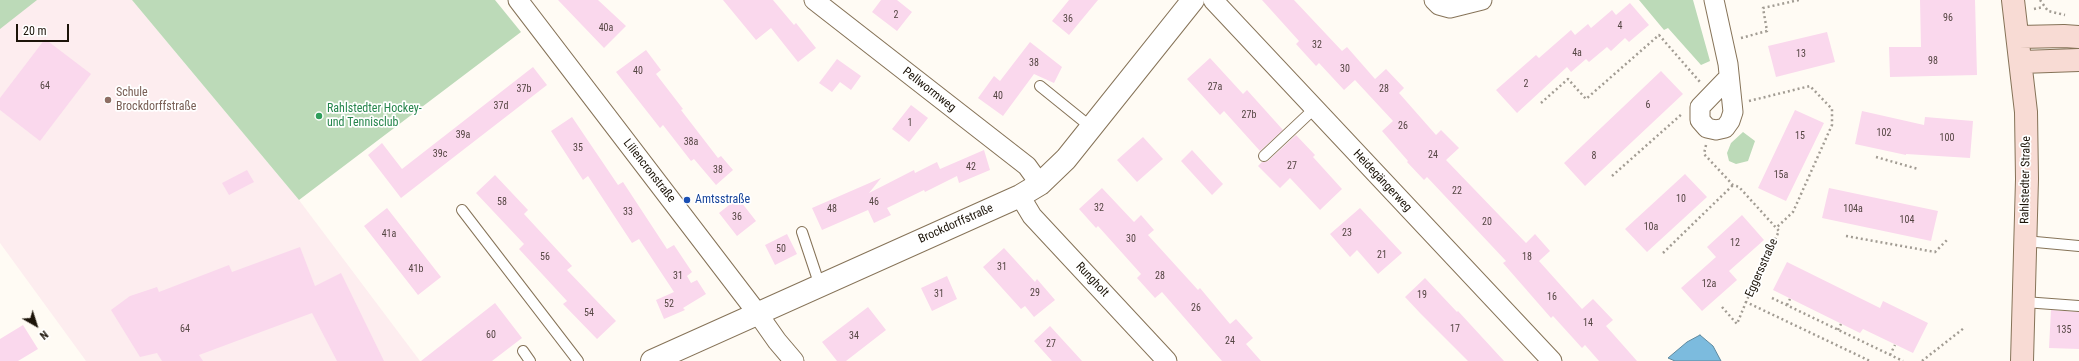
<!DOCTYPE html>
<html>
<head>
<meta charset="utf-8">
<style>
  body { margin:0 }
  #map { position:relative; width:2079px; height:361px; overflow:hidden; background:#fffbf4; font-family:"Roboto Condensed",sans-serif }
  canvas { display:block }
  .north { position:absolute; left:16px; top:305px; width:40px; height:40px; -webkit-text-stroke:3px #fff; paint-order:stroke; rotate:141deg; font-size:11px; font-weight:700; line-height:16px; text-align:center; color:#1c1409 }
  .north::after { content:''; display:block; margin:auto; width:14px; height:18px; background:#1c1409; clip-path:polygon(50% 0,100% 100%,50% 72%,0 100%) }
  .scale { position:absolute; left:16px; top:24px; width:53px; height:18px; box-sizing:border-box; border:2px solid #1c1409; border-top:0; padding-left:5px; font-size:12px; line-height:14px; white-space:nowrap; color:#1c1409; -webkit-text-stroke:3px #fff; paint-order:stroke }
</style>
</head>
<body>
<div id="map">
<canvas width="2079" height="361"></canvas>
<div class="north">N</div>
<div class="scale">20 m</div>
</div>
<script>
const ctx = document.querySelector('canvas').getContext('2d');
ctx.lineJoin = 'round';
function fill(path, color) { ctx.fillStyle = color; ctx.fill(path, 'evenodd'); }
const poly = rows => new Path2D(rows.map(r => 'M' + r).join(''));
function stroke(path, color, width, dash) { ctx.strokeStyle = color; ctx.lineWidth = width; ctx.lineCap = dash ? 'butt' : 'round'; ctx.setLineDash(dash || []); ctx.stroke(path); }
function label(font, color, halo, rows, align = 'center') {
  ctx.font = font + ' "Roboto Condensed",sans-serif'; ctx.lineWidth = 3.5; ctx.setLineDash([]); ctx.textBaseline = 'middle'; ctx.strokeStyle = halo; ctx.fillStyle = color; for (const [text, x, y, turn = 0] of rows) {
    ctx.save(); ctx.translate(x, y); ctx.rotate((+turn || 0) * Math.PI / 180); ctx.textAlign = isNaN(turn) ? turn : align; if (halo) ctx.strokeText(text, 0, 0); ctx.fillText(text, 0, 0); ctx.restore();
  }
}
fill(poly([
  [0,0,132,0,299,200,420,361,86,361,0,243]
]), '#fdedef');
fill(poly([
  [0,0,37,0,0,29],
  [132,0,495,0,521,32,299,200],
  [1639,0,1693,0,1710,61,1701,65,1668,28,1664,30],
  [1743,132,1755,141,1748,161,1736,164,1729,161,1727,153,1731,143]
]), '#bcdab8');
const water = poly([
  [1700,335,1713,346,1721,361,1675,361,1668,358,1687,342,1700,335]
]);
fill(water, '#7cbbde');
stroke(water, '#5f899e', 1);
fill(poly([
  [558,0,598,0,626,26,604,48],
  [723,0,773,0,794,25,796,23,816,48,798,62,771,28,756,40],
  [881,0,897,0,912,12,897,31,872,12],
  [1069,0,1098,0,1069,35,1052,21],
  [1262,0,1294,0,1342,51,1347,47,1375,79,1386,69,1404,88,1399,93,1436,135,1441,130,1459,148,1446,160,1526,243,1535,234,1550,251,1539,261,1582,309,1593,299,1613,320,1606,326,1637,361,1599,361,1585,345,1582,348,1553,316,1551,318,1503,263,1506,261,1427,177,1424,180,1407,162,1408,161,1382,131,1393,121,1355,80,1344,90,1319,63,1316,66,1296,44,1299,41],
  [1920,0,1975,0,1977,75,1890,77,1889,47,1921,47],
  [1630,3,1649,25,1629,42,1625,38,1611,51,1607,47,1589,62,1586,59,1571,72,1567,67,1517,113,1496,90,1536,55,1539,58,1571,30,1575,35,1588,24,1591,28,1612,10,1616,15],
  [1827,32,1835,62,1776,77,1768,46],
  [45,39,91,74,40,141,0,110,0,98],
  [1030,42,1062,67,1054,83,1034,74,1003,116,978,98,994,76,1000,81],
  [646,50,661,70,656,74,683,109,681,110,718,158,721,156,733,170,716,185,694,159,691,161,663,125,660,128,616,72],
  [1210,58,1243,94,1247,90,1283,130,1260,151,1224,111,1220,115,1187,79],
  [837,59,861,76,851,90,840,82,832,92,819,83],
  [533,67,547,85,401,198,368,155,382,143,402,169],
  [1661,71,1683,94,1585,186,1564,163],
  [911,105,928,118,909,142,892,129],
  [1795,110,1824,123,1786,201,1758,188],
  [1862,111,1924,125,1925,117,1973,121,1970,158,1906,154,1906,155,1855,144],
  [572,117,618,185,623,182,667,249,674,245,692,272,687,276,691,283,697,280,706,294,683,308,685,310,664,319,656,300,674,292,639,239,632,243,588,176,583,180,551,131],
  [1296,135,1315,155,1313,157,1342,189,1320,210,1290,178,1280,188,1258,166,1262,162,1268,161],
  [1143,137,1163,159,1137,182,1117,160],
  [984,150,990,170,959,183,957,176,925,192,924,190,887,208,891,215,874,223,868,210,822,230,812,208,881,178,869,193,914,170,915,173,937,162,940,169],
  [1192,150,1223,184,1212,195,1181,161],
  [247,170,254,182,229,195,222,183],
  [1685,174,1707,197,1647,252,1625,229],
  [495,175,528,210,524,214,572,266,567,270,616,321,597,339,563,304,567,301,519,249,524,244,476,193],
  [1102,188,1134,222,1141,215,1154,230,1148,235,1198,290,1200,288,1230,324,1236,319,1253,338,1246,344,1261,361,1222,361,1162,292,1155,298,1137,278,1141,274,1098,226,1096,228,1079,209],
  [1829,188,1938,211,1931,241,1822,218],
  [738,198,756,221,737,236,719,213],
  [387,208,441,277,418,295,364,226],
  [1360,208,1402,253,1378,274,1357,250,1350,257,1330,234],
  [1742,215,1764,240,1729,271,1737,280,1702,311,1681,288,1716,257,1707,247],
  [787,234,797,254,775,265,765,245],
  [300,247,315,286,341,273,384,361,337,361,312,313,199,355,203,361,162,361,157,353,140,357,111,310,130,296,157,287,159,292,229,265,232,272],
  [1004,248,1035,282,1037,279,1055,300,1034,317,1025,306,1021,309,983,267],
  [1787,262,1880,308,1883,301,1928,323,1913,353,1863,329,1860,333,1773,290],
  [947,276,957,299,932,311,921,288],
  [1425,278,1457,312,1458,311,1504,361,1468,361,1420,313,1405,297],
  [495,303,522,338,492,361,421,361],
  [868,307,886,330,846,361,837,361,822,342],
  [2051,310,2079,312,2079,349,2049,348],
  [23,325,38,349,18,361,0,361,0,339],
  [1050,326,1082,361,1052,361,1034,341]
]), '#fad8ed');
const service = poly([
  [1040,86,1092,128],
  [1264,156,1314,109],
  [462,210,578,361],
  [802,232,820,286],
  [2025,241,2079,246],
  [2024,302,2079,306],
  [523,351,530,361]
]);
const minor = poly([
  [518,0,758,314,777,341,794,361],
  [814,0,1027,166,1040,184],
  [1213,0,1552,361],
  [1434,0,1439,5,1450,8,1482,0],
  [1714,0,1728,64,1733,112,1730,121,1725,128,1716,130,1707,128,1700,120,1700,107,1728,78],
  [1020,196,1032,216,1167,361]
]);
const tertiary = poly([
  [652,361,1020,196,1040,184,1066,159,1193,0]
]);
const secondary = poly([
  [2013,0,2026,112,2027,179,2022,361],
  [2019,37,2064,36,2079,37],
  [2022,62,2079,60]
]);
stroke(service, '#867358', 12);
stroke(minor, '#867358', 21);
stroke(tertiary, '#867358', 24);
stroke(secondary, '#867358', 24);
stroke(poly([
  [2040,0,2048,11,2065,15],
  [2034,9,2043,7],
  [1741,38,1767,31,1763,8,1799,0],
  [1749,101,1810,86,1832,109,1832,125,1793,212,1776,228],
  [1541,103,1568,79,1586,99,1659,35,1700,82],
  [1706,145,1704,154,1733,185,1739,187,1779,231,1746,302,1870,361],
  [1876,157,1918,169],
  [1612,176,1683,113],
  [1846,236,1935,252,1947,240],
  [1663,253,1733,185],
  [1772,298,1903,361],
  [1787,305,1790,299],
  [1722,307,1737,324,1746,302],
  [1838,330,1841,324],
  [1890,355,1895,345],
  [1922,361,1964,328]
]), '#a29c93', 2.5, [2, 3]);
stroke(service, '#fff', 10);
stroke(minor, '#fff', 19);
stroke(tertiary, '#fff', 22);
stroke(secondary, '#f8dbd4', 22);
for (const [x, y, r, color] of [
  [108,100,4,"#8d6e63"],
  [319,116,4,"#2e9e5b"],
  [687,200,4,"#1a4fb4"]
]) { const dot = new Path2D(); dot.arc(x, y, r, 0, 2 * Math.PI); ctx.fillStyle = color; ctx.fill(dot); stroke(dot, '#fff', 1.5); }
label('10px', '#544542', null, [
  ["2",896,15],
  ["96",1948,18],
  ["36",1068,19],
  ["4",1620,26],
  ["40a",606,28],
  ["32",1317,45],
  ["4a",1577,53],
  ["13",1801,54],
  ["98",1933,61],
  ["38",1034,63],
  ["30",1345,69],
  ["40",638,71],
  ["2",1526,84],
  ["64",45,86],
  ["27a",1215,87],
  ["37b",524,89],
  ["28",1384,89],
  ["40",998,96],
  ["6",1648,105],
  ["37d",501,106],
  ["27b",1249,115],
  ["1",910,123],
  ["26",1403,126],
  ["102",1884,133],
  ["39a",463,135],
  ["15",1800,136],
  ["100",1947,138],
  ["38a",691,142],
  ["35",578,148],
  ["39c",440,154],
  ["24",1433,155],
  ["8",1594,156],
  ["27",1292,166],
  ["42",971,167],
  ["38",718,170],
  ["15a",1781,175],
  ["22",1457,191],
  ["10",1681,199],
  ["58",502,202],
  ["46",874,202],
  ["32",1099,208],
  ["48",832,209],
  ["104a",1853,209],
  ["33",628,212],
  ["36",737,217],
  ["104",1907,220],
  ["20",1487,222],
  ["10a",1651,227],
  ["23",1347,233],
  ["41a",389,234],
  ["30",1131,239],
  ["12",1735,243],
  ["50",781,249],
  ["21",1382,255],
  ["56",545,257],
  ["18",1527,257],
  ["31",1002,267],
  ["41b",416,269],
  ["31",678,276],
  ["28",1160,276],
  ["12a",1709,284],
  ["29",1035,293],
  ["31",939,294],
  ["19",1422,295],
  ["16",1552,297],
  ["52",669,304],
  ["26",1196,308],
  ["54",589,313],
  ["14",1588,323],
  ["64",185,329],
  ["17",1455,329],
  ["135",2064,330],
  ["60",491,335],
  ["34",854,336],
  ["24",1230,341],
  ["27",1051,344]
]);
label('12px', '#1c1409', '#fff', [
  ["Pellwormweg",929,90,38],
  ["Liliencronstraße",649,171,52],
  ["Rahlstedter Straße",2026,180,-89],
  ["Heidegängerweg",1382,181,47],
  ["Brockdorffstraße",956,224,-24],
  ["Eggersstraße",1762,268,-66],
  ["Rungholt",1092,280,47]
]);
label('12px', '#785e54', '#fff', [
  ["Schule",116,93],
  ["Brockdorffstraße",116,107]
], 'left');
label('12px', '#27864d', '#fff', [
  ["Rahlstedter Hockey-",327,109],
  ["und Tennisclub",327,123]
], 'left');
label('12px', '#164399', '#fff', [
  ["Amtsstraße",695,200]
], 'left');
</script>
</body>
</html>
